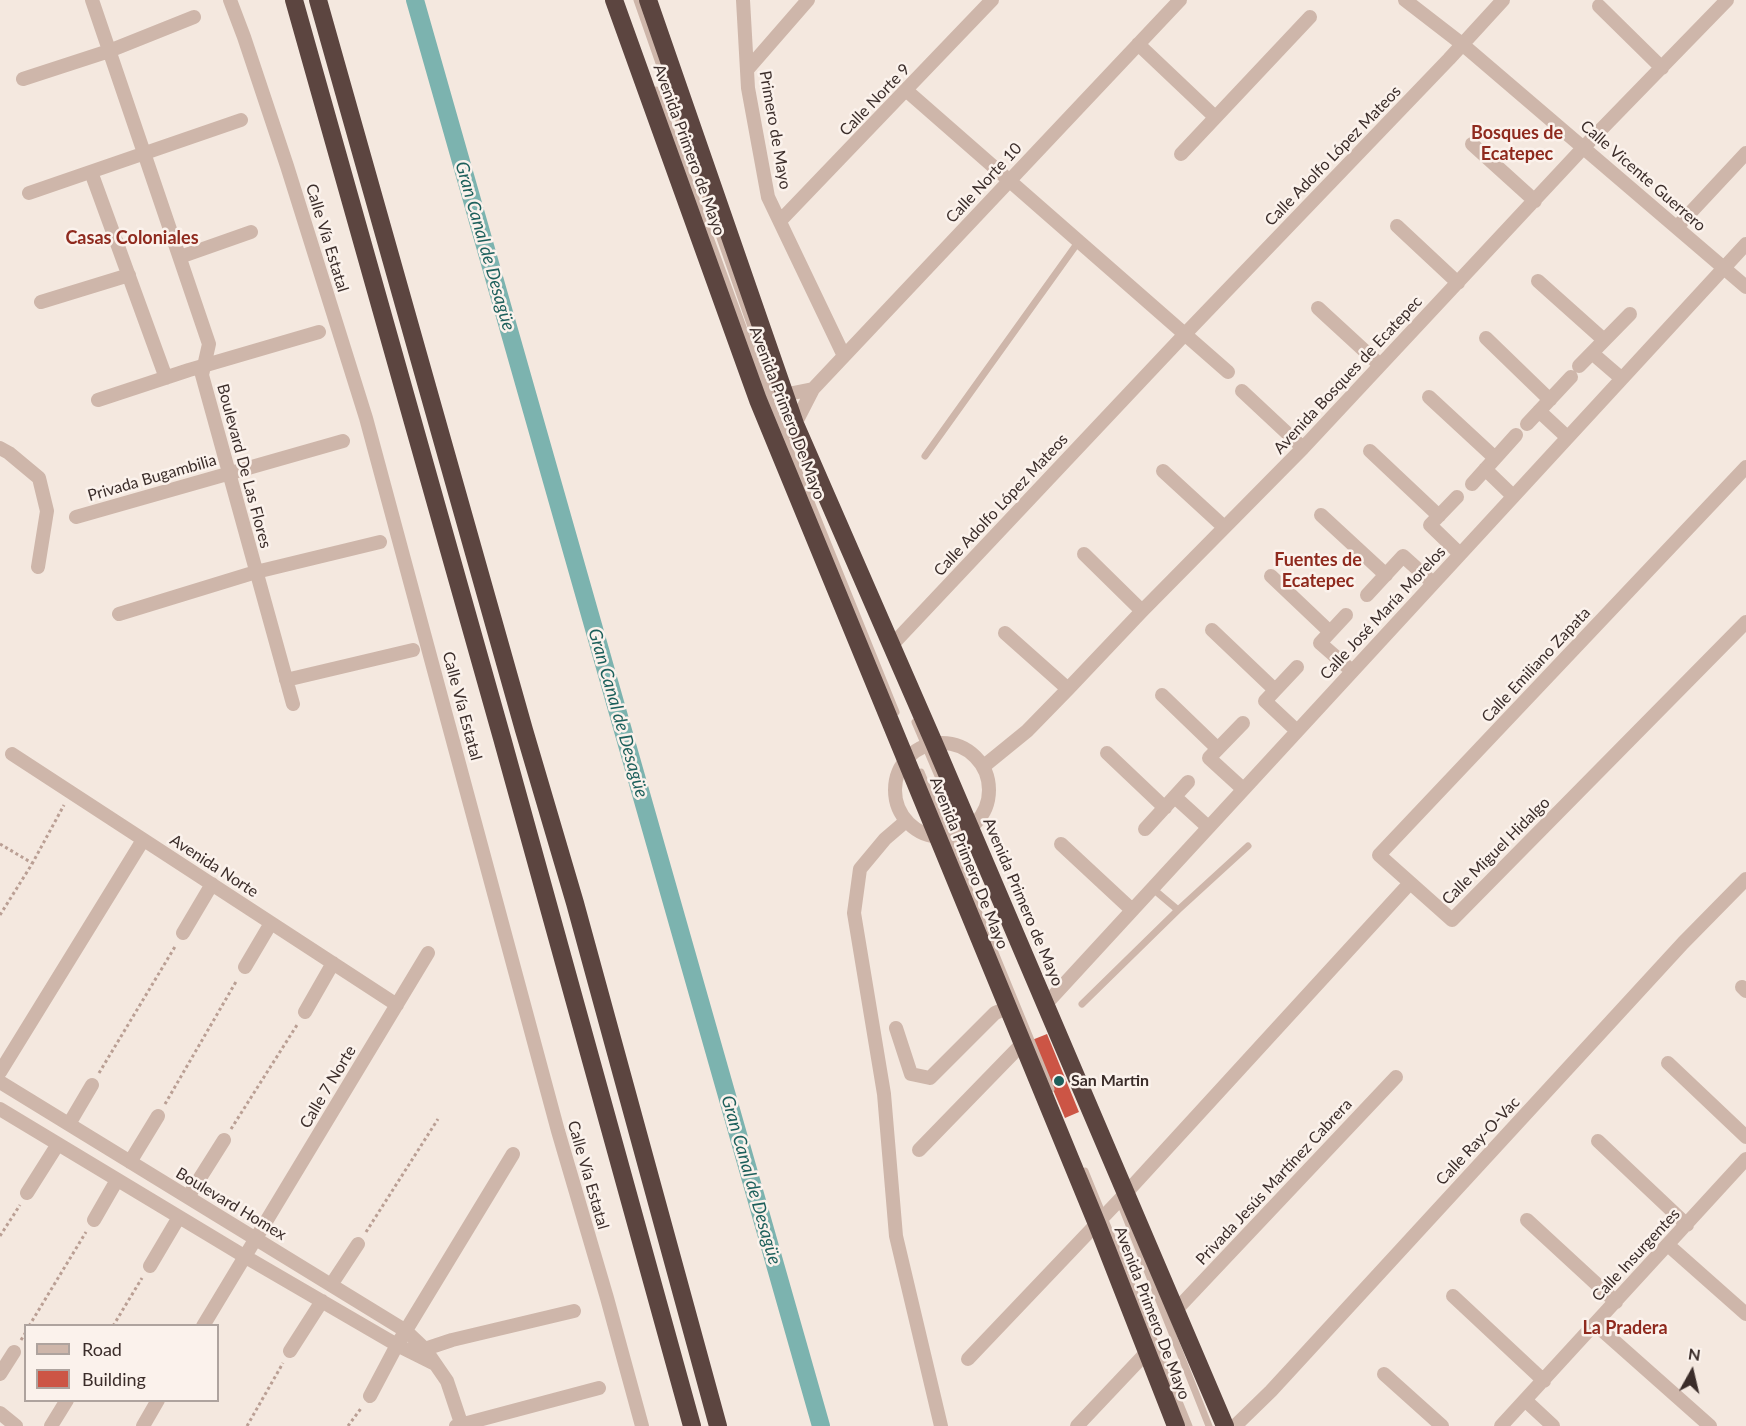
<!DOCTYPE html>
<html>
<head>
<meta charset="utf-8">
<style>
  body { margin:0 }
  #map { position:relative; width:1746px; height:1426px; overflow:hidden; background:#f4e8df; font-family:Lato,sans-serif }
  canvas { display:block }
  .legend { position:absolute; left:24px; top:1324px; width:195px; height:78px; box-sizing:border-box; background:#fbf2ec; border:2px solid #aea39e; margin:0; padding:8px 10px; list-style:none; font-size:18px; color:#3b2d2a }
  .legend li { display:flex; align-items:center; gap:12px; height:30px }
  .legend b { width:30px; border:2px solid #aea39e }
  .north { position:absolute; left:1662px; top:1342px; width:60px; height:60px; -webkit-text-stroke:4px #fbf2ec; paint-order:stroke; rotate:8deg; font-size:16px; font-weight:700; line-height:24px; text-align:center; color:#3b2d2a }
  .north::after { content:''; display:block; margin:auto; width:21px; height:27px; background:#3b2d2a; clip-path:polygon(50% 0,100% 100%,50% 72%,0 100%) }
</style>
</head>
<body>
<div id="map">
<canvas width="1746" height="1426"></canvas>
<ul class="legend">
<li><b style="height:8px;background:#ceb6aa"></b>Road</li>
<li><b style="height:16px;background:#cc5545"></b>Building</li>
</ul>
<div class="north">N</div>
</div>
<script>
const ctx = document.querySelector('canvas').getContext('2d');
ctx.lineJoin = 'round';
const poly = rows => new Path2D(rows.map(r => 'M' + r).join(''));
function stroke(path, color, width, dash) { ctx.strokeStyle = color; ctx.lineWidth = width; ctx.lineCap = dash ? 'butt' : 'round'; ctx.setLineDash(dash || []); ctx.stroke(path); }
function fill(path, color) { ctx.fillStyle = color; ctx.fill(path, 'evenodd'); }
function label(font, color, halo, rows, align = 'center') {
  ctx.font = font + ' Lato,sans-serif'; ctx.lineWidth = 5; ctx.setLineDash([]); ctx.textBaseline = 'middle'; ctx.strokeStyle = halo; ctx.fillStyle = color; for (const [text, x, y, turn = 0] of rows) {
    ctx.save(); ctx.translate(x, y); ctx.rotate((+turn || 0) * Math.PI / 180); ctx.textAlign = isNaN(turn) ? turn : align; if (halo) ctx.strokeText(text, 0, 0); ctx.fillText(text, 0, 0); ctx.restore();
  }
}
stroke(poly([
  [415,0,821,1426]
]), '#7cb3af', 18);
fill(poly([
  [1047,1034,1079,1112,1065,1118,1032,1040]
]), '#cc5545');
stroke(poly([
  [0,844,32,863],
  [0,915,32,864,64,805],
  [99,1073,176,945],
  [165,1104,237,980],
  [231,1129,297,1025],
  [366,1232,438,1119],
  [0,1236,20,1205],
  [29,1326,86,1232],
  [113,1326,142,1278],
  [21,1340,26,1332],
  [247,1426,283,1363],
  [348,1426,362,1407]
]), '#ba9f94', 3, [3, 3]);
stroke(poly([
  [637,0,776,398],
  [656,90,769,398,896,712],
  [925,456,1079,241],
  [915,722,965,839],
  [921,772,1051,1089],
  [1178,910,1248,846],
  [1082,1004,1178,910,1152,888],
  [1085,1171,1189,1426],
  [1119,1200,1209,1426]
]), '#ceb6aa', 7);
stroke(poly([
  [92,0,209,344,202,375,293,704],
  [230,0,244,37,287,166,366,418,558,1131,607,1298,642,1426],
  [743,0,748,88,768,197,844,356],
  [1405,0,1462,44,1746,287],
  [1599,6,1662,68],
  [1138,44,1215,117],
  [747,70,808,0],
  [23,79,109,51,194,17],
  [907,91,1228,372],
  [1472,144,1535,201],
  [1181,154,1310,17],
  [91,172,166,378],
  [29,193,241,120],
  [780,221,992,0],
  [1397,226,1458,283],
  [1677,227,1746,153],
  [180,257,251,232],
  [1538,281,1604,340],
  [41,302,129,275],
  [1318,308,1380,365],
  [1486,338,1550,400],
  [1592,353,1621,378],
  [1579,366,1630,314],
  [1242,391,1303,448],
  [1429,397,1495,458],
  [98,400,189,370,319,332],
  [758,400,813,389],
  [1539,411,1567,437],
  [1527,424,1571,377],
  [774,439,790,430,795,424,813,389,1180,0],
  [0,448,9,453,39,478,47,511,38,567],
  [1370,451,1439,516],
  [1746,467,1379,855,1452,920,1746,622],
  [1485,469,1513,496],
  [1163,471,1224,527],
  [1472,484,1516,435],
  [1457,497,1430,525,1460,554],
  [1321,515,1386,575],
  [76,517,343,441],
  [1084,554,1142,611],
  [1271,576,1330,632],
  [1367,595,1403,556,1433,583],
  [119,614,256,572,380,542],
  [1346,615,1320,643,1352,671],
  [1212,630,1275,690],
  [1005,633,1068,689],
  [891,646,1185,334,1449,59,1503,0],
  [1297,667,1265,701,1297,731],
  [286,680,413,650],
  [1162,695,1218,749],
  '895 790a47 47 0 1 1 94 0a47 47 0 1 1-94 0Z',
  [1107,753,1165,808],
  [12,754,397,1005],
  [984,766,1027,731,1068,689,1142,611,1303,448,1584,147,1727,0],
  [1243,789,1209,758,1243,723],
  [1175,797,1208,827],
  [906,821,885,839,860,869,854,913,884,1094,896,1236,941,1426],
  [1145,829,1188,782],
  [1061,844,1132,910],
  [183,933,212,884],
  [245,967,271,923],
  [1742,987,1746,991],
  [1045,1005,1746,244],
  [305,1012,333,963],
  [896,1028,911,1074,930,1078,995,1013,1007,1008],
  [1668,1063,1746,1137],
  [0,1072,143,840],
  [0,1082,406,1331,425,1349,447,1381,462,1426],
  [0,1109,244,1256,397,1345,435,1364],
  [69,1124,92,1085],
  [1598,1141,1687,1225],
  [919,1150,1022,1044],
  [130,1162,158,1116],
  [27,1193,58,1144],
  [188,1197,224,1140],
  [94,1220,117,1180],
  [1527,1220,1616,1302],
  [1668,1245,1746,1314],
  [150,1266,179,1217],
  [331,1285,358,1244],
  [1453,1296,1544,1381],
  [1176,1310,1396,1077],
  [1595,1324,1710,1426],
  [203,1326,428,953],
  [290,1351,322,1301],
  [419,1355,425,1349,452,1340,574,1311],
  [968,1359,1126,1193,1410,883],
  [0,1374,14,1352],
  [1384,1374,1442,1426],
  [370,1396,397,1345,513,1154],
  [1525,1400,1553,1426],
  [0,1413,16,1426],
  [51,1426,67,1400],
  [143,1426,158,1400],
  [456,1426,599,1388],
  [1077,1426,1146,1353],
  [1235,1426,1271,1391,1683,943,1746,879],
  [1501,1426,1746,1159]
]), '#ceb6aa', 14);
stroke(poly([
  [294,0,502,738,692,1426],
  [318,0,524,730,575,903,718,1426],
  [614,0,758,400,1097,1224,1176,1426],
  [648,0,795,424,934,743,1225,1426]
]), '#5c4540', 18);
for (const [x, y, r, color] of [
  [1059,1081,6,"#1c5f5b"]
]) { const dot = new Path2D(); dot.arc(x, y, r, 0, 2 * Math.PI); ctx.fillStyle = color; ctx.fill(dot); stroke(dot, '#fbf2ec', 2); }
label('16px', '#3b2d2a', '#fbf2ec', [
  ["Calle Norte 9",875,100,-46],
  ["Primero de Mayo",775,130,80],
  ["Avenida Primero de Mayo",689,150,70],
  ["Calle Adolfo López Mateos",1333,156,-46],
  ["Calle Vicente Guerrero",1643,176,41],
  ["Calle Norte 10",984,183,-47],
  ["Calle Vía Estatal",327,238,73],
  ["Avenida Bosques de Ecatepec",1348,375,-47],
  ["Avenida Primero De Mayo",787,413,69],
  ["Boulevard De Las Flores",244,466,75],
  ["Privada Bugambilia",152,478,-16],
  ["Calle Adolfo López Mateos",1001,505,-47],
  ["Calle José María Morelos",1383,613,-47],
  ["Calle Emiliano Zapata",1536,665,-47],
  ["Calle Vía Estatal",462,706,75],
  ["Calle Miguel Hidalgo",1496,851,-45],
  ["Avenida Primero De Mayo",969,863,68],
  ["Avenida Norte",214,866,33],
  ["Avenida Primero de Mayo",1023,902,67],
  ["Calle 7 Norte",328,1087,-59],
  ["Calle Ray-O-Vac",1478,1141,-47],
  ["Calle Vía Estatal",588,1175,74],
  ["Privada Jesús Martínez Cabrera",1274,1182,-47],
  ["Boulevard Homex",231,1204,31],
  ["Calle Insurgentes",1636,1255,-47],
  ["Avenida Primero De Mayo",1152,1313,69]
]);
label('bold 16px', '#3b2d2a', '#fbf2ec', [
  ["San Martin",1071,1081]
], 'left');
label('bold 18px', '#8f2a1e', '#fbf2ec', [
  ["Bosques de",1517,133],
  ["Ecatepec",1517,154],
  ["Casas Coloniales",132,238],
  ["Fuentes de",1318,560],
  ["Ecatepec",1318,581],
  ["La Pradera",1625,1328]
]);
label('italic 18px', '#1c5f5b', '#fbf2ec', [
  ["Gran Canal de Desagüe",485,246,74],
  ["Gran Canal de Desagüe",618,713,74],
  ["Gran Canal de Desagüe",751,1180,74]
]);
</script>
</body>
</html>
